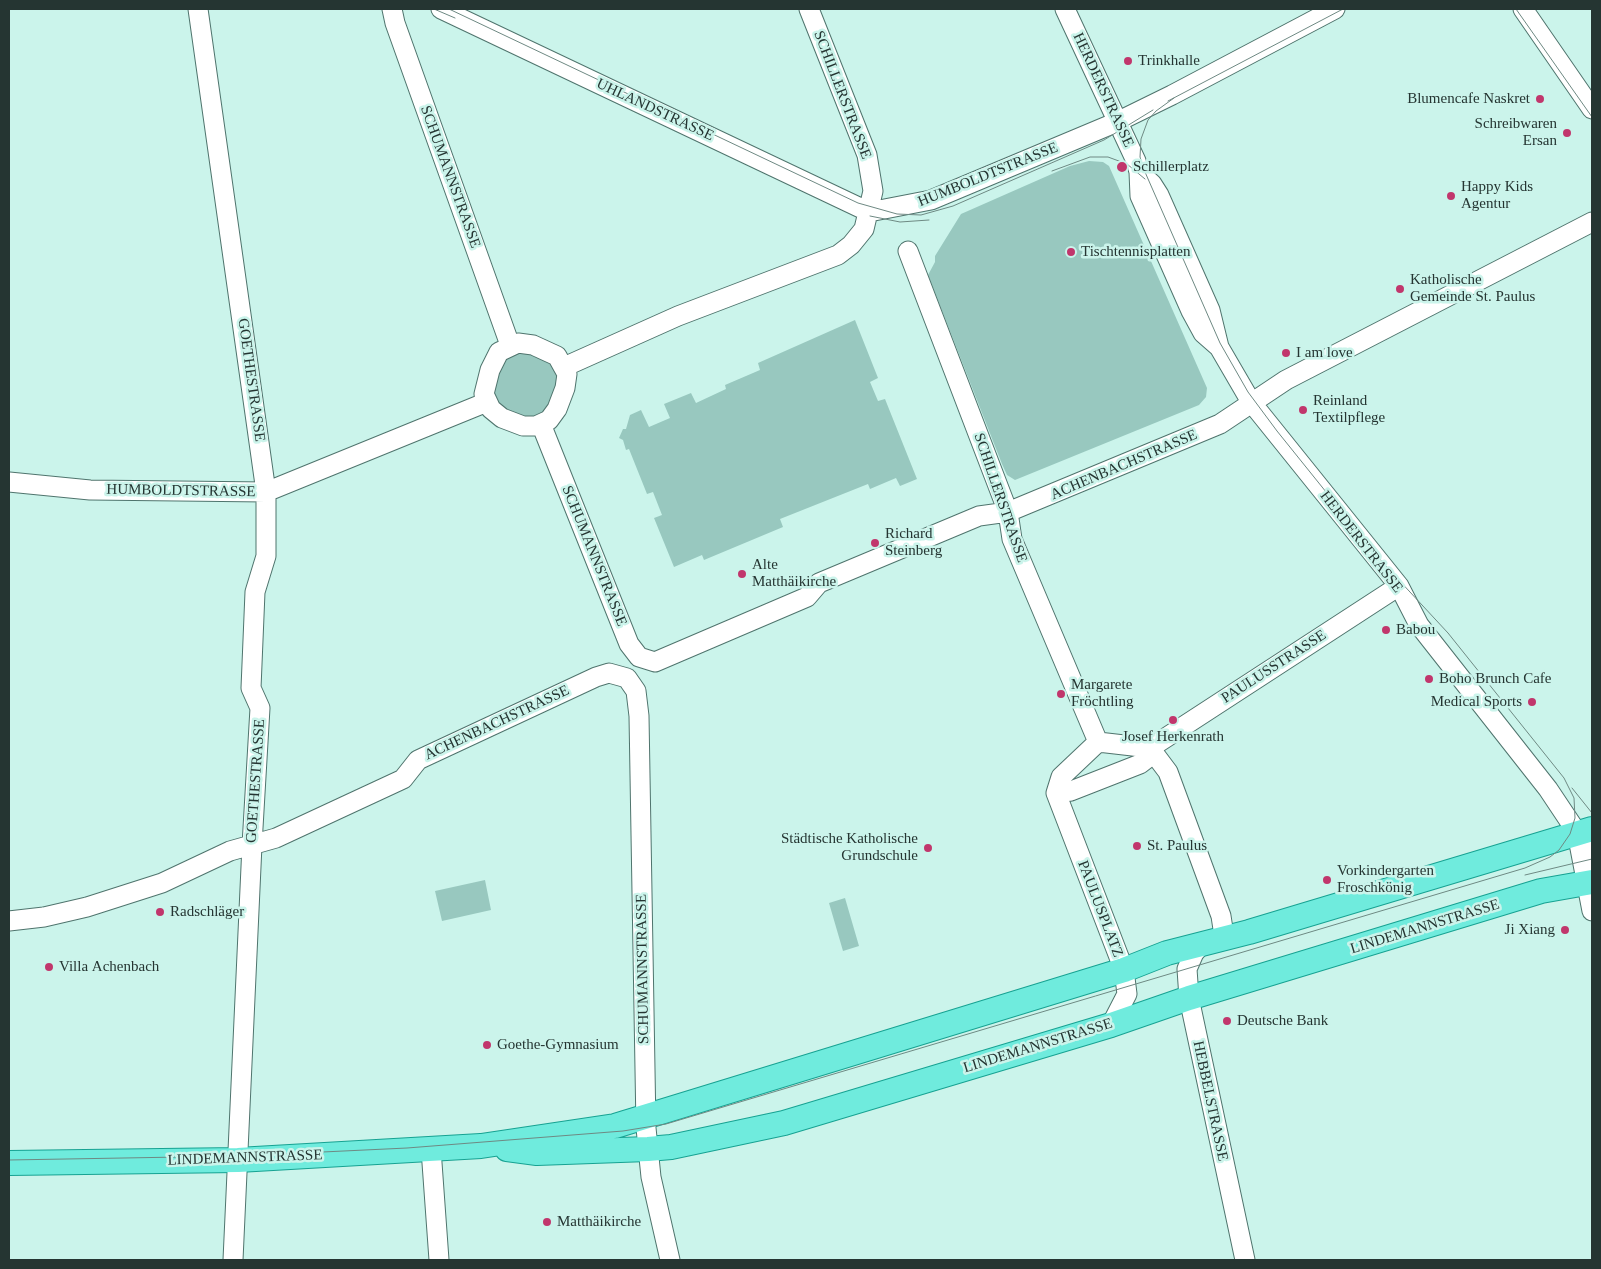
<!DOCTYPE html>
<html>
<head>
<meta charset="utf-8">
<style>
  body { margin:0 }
  #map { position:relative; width:1601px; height:1269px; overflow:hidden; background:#cbf4eb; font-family:"Times New Roman",serif }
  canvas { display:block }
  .frame { position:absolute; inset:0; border:10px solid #253532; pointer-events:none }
</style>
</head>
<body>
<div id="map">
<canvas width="1601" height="1269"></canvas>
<div class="frame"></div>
</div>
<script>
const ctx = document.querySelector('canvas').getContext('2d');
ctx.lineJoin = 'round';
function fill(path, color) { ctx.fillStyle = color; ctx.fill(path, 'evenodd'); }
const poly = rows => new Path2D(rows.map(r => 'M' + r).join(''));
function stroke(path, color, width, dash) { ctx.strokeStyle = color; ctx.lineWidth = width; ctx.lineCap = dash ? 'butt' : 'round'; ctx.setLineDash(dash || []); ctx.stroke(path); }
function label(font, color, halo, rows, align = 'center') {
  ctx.font = font + ' "Times New Roman",serif'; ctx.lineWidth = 5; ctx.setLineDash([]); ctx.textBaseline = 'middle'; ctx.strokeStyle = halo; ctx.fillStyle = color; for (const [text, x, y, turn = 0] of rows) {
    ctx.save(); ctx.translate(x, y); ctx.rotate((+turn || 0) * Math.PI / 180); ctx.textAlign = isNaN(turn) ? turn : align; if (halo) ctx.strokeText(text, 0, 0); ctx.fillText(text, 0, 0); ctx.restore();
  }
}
fill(poly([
  [1089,161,1103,162,1109,166,1207,388,1206,397,1199,405,1015,480,1007,475,1002,464,928,275,935,262,935,256,961,214,1070,166],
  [855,320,878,378,870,382,878,401,885,399,917,479,900,486,896,478,870,489,868,484,780,519,783,527,704,560,702,555,674,567,654,518,662,515,653,492,647,494,629,449,626,450,623,440,619,438,623,429,626,429,630,415,641,410,649,427,670,418,664,404,691,393,696,403,726,389,725,385,760,370,758,363],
  [502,351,552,355,565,386,536,425,492,408,495,360],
  [485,880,491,910,442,921,435,891],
  [845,898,859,946,843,951,829,903]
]), '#98c8bf');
const minor = poly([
  [198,9,266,492,266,556,255,592,251,688,260,708,252,845,233,1260],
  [392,9,395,23,510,345],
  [441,9,869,212],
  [1065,9,1136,161,1139,172,1140,196,1191,311,1203,333,1219,347],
  [1523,9,1592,109],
  [1139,172,1152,184,1159,195,1210,310,1219,347,1251,402,1399,586,1419,625,1548,789,1592,855],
  [869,212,931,200,1117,122,1172,95,1335,9],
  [908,251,1008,512,1012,539,1098,742],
  [518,343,533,345,557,356,567,374,565,388,557,409,549,420,536,426,523,426,502,418,491,409,484,394,490,370,499,352,518,343],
  [564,367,678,316,838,255,851,245,864,229,873,191,867,155,809,9],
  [541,424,629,644,639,657,655,662,807,597,819,583,979,516,1008,512,1220,424,1286,380,1592,222],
  [9,482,90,490,266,492,487,402],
  [1150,748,1399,586],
  [1056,793,1071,791,1140,764,1153,754],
  [1578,838,1592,911],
  [9,921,44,917,87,907,162,883,230,851,276,838,403,779,418,760,596,677,609,673,627,678,636,691,639,716,646,1128,651,1177,670,1260],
  [1201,945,1194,953,1187,969,1189,998,1245,1260],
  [1111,1025,1127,994,1124,970,1056,793,1061,777,1098,742,1150,748,1168,772,1221,916,1223,929,1221,939],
  [431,1149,439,1260]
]);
const major = poly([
  [507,1149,537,1153,648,1149,671,1147,784,1123,1111,1025,1189,998,1541,891,1592,882],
  [9,1163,238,1160,481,1146,615,1126,1124,970,1167,953,1249,932,1592,829]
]);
stroke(minor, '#4f746d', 21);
stroke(major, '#17a292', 26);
stroke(minor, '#fff', 19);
stroke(major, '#6febdd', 24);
stroke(poly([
  [434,9,455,18],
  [449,9,858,203,897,214,921,215,953,206,1104,140,1153,110],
  [1516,9,1592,117],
  [1168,101,1343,9],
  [1052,171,1090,157,1108,157,1127,164,1145,179],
  [870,216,900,222,929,220],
  [1572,788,1592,813],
  [1525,875,1592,859],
  [9,1160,238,1156,407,1148,623,1131,666,1124,1525,868,1550,857,1559,850,1570,834,1575,818,1574,798,1564,778,1448,633,1384,564,1277,431,1248,392,1220,343,1145,172,1140,157,1141,139,1148,120,1156,111,1174,98]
]), '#6e8983', 1);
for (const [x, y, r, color] of [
  [1128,61,5,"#c1366c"],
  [1540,99,5,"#c1366c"],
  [1567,133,5,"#c1366c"],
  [1122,167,6,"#c1366c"],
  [1451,196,5,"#c1366c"],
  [1071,252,5,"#c1366c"],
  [1400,289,5,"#c1366c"],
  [1286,353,5,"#c1366c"],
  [1303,410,5,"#c1366c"],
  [875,543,5,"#c1366c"],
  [742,574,5,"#c1366c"],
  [1386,630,5,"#c1366c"],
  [1429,679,5,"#c1366c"],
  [1061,694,5,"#c1366c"],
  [1532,702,5,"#c1366c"],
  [1173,720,5,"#c1366c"],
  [1137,846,5,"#c1366c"],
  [928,848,5,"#c1366c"],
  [1327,880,5,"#c1366c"],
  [160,912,5,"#c1366c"],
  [1565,930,5,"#c1366c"],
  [49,967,5,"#c1366c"],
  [1227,1021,5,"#c1366c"],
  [487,1045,5,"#c1366c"],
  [547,1222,5,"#c1366c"]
]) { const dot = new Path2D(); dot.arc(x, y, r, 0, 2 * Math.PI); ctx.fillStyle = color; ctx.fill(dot); stroke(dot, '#cbf4eb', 2); }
label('15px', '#253532', '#cbf4eb', [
  ["Trinkhalle",1138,61],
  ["Blumencafe Naskret",1530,99,"right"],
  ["Schreibwaren",1557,124,"right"],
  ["Ersan",1557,141,"right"],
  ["Schillerplatz",1133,167],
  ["Happy Kids",1461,187],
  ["Agentur",1461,204],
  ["Tischtennisplatten",1081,252],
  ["Katholische",1410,280],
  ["Gemeinde St. Paulus",1410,297],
  ["I am love",1296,353],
  ["Reinland",1313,401],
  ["Textilpflege",1313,418],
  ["Richard",885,534],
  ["Steinberg",885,551],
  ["Alte",752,565],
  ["Matthäikirche",752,582],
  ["Babou",1396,630],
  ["Boho Brunch Cafe",1439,679],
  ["Margarete",1071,685],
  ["Fröchtling",1071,702],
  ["Medical Sports",1522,702,"right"],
  ["Josef Herkenrath",1173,737,"center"],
  ["Städtische Katholische",918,839,"right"],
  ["Grundschule",918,856,"right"],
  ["St. Paulus",1147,846],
  ["Vorkindergarten",1337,871],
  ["Froschkönig",1337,888],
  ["Radschläger",170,912],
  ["Ji Xiang",1555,930,"right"],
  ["Villa Achenbach",59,967],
  ["Deutsche Bank",1237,1021],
  ["Goethe-Gymnasium",497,1045],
  ["Matthäikirche",557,1222]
], 'left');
label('15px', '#253532', '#cbf4eb', [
  ["HERDERSTRASSE",1103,90,65],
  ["SCHILLERSTRASSE",842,95,69],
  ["UHLANDSTRASSE",655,110,25],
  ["HUMBOLDTSTRASSE",988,175,-22],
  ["SCHUMANNSTRASSE",450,177,70],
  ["GOETHESTRASSE",251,380,82],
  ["ACHENBACHSTRASSE",1124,465,-23],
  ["HUMBOLDTSTRASSE",181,491,1],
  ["SCHILLERSTRASSE",1000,498,71],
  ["HERDERSTRASSE",1361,542,52],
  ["SCHUMANNSTRASSE",594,556,68],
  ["PAULUSSTRASSE",1274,667,-33],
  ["ACHENBACHSTRASSE",497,723,-25],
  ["GOETHESTRASSE",256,781,-86],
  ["PAULUSPLATZ",1100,909,69],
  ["LINDEMANNSTRASSE",1425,927,-17],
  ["SCHUMANNSTRASSE",643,969,-91],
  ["LINDEMANNSTRASSE",1038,1046,-17],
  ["HEBBELSTRASSE",1210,1101,78],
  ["LINDEMANNSTRASSE",245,1158,-2]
]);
</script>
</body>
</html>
